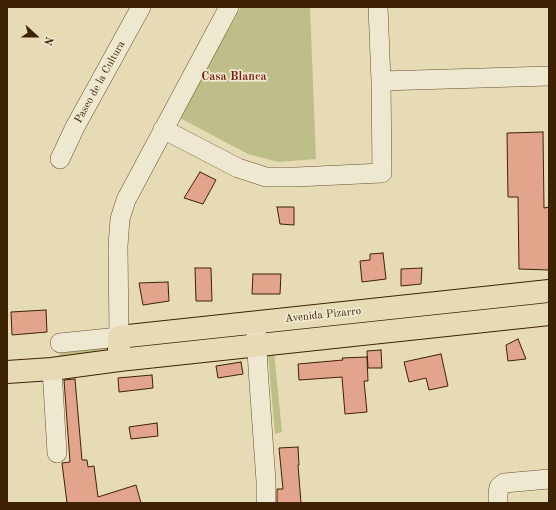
<!DOCTYPE html>
<html>
<head>
<meta charset="utf-8">
<style>
  body { margin:0 }
  #map { position:relative; width:556px; height:510px; overflow:hidden; background:#e7dbb6; font-family:"Old Standard TT",serif }
  canvas { display:block }
  .frame { position:absolute; inset:0; border:8px solid #3d2204; pointer-events:none }
  .north { position:absolute; left:16px; top:16px; width:40px; height:40px; -webkit-text-stroke:3px #efe8d0; paint-order:stroke; rotate:111deg; font-size:11px; font-weight:700; line-height:16px; text-align:center; color:#3d2204 }
  .north::after { content:''; display:block; margin:auto; width:14px; height:18px; background:#3d2204; clip-path:polygon(50% 0,100% 100%,50% 72%,0 100%) }
</style>
</head>
<body>
<div id="map">
<canvas width="556" height="510"></canvas>
<div class="frame"></div>
<div class="north">N</div>
</div>
<script>
const ctx = document.querySelector('canvas').getContext('2d');
ctx.lineJoin = 'round';
function fill(path, color) { ctx.fillStyle = color; ctx.fill(path, 'evenodd'); }
const poly = rows => new Path2D(rows.map(r => 'M' + r).join(''));
function stroke(path, color, width, dash) { ctx.strokeStyle = color; ctx.lineWidth = width; ctx.lineCap = dash ? 'butt' : 'round'; ctx.setLineDash(dash || []); ctx.stroke(path); }
function label(font, color, halo, rows, align = 'center') {
  ctx.font = font + ' "Old Standard TT",serif'; ctx.lineWidth = 3.5; ctx.setLineDash([]); ctx.textBaseline = 'middle'; ctx.strokeStyle = halo; ctx.fillStyle = color; for (const [text, x, y, turn = 0] of rows) {
    ctx.save(); ctx.translate(x, y); ctx.rotate((+turn || 0) * Math.PI / 180); ctx.textAlign = isNaN(turn) ? turn : align; if (halo) ctx.strokeText(text, 0, 0); ctx.fillText(text, 0, 0); ctx.restore();
  }
}
fill(poly([
  [241,7,310,7,316,159,278,162,248,154,178,117],
  [107,347,108,352,60,358,59,353],
  [274,352,282,432,275,434,268,354]
]), '#bdbe88');
const building = poly([
  [543,132,544,208,549,207,549,270,519,269,518,197,508,197,507,133,543,132],
  [200,172,216,180,203,204,184,198,200,172],
  [277,207,294,207,294,225,280,224,277,207],
  [383,253,386,279,362,282,360,261,370,260,370,254,383,253],
  [195,268,211,268,212,301,196,301,195,268],
  [422,268,421,284,401,286,401,269,422,268],
  [253,274,281,274,280,294,252,294,253,274],
  [168,282,169,301,143,305,139,283,168,282],
  [46,310,47,332,12,335,11,312,46,310],
  [518,339,526,359,508,361,506,345,518,339],
  [381,350,382,368,368,368,367,351,381,350],
  [441,354,448,386,429,390,426,378,409,382,404,362,441,354],
  [367,357,368,381,364,381,367,412,345,414,342,377,299,380,298,364,343,360,342,358,367,357],
  [241,362,243,374,218,378,216,366,241,362],
  [152,375,153,388,119,392,118,378,152,375],
  [75,379,82,460,87,460,88,467,94,466,98,497,136,485,141,503,67,503,62,463,70,462,64,380,75,379],
  [157,423,158,436,131,439,129,427,157,423],
  [298,447,299,465,298,465,301,503,277,503,277,489,283,489,279,448,298,447]
]);
fill(building, '#e2a48b');
stroke(building, '#3d2204', 1);
const minor = poly([
  [381,81,549,76],
  [163,129,238,168,266,177,296,177,382,173,381,81,378,7],
  [60,159,75,127,141,7],
  [256,331,258,368,259,382,266,481,266,503],
  [60,343,119,337,118,246,120,219,126,200,229,7],
  [52,369,57,453],
  [498,503,498,494,499,487,504,483,549,479]
]);
const major = poly([
  [119,360,119,337,549,291],
  [7,372,52,369,119,360,549,314]
]);
stroke(minor, '#685030', 20);
stroke(major, '#3d2204', 24);
stroke(minor, '#efe8d0', 19);
stroke(major, '#e7dbb6', 22);
label('11px', '#3d2204', '#efe8d0', [
  ["Paseo de la Cultura",100,82,-61],
  ["Avenida Pizarro",323,315,-6]
]);
label('bold 12px', '#7a1f14', '#efe8d0', [
  ["Casa Blanca",234,77]
]);
</script>
</body>
</html>
